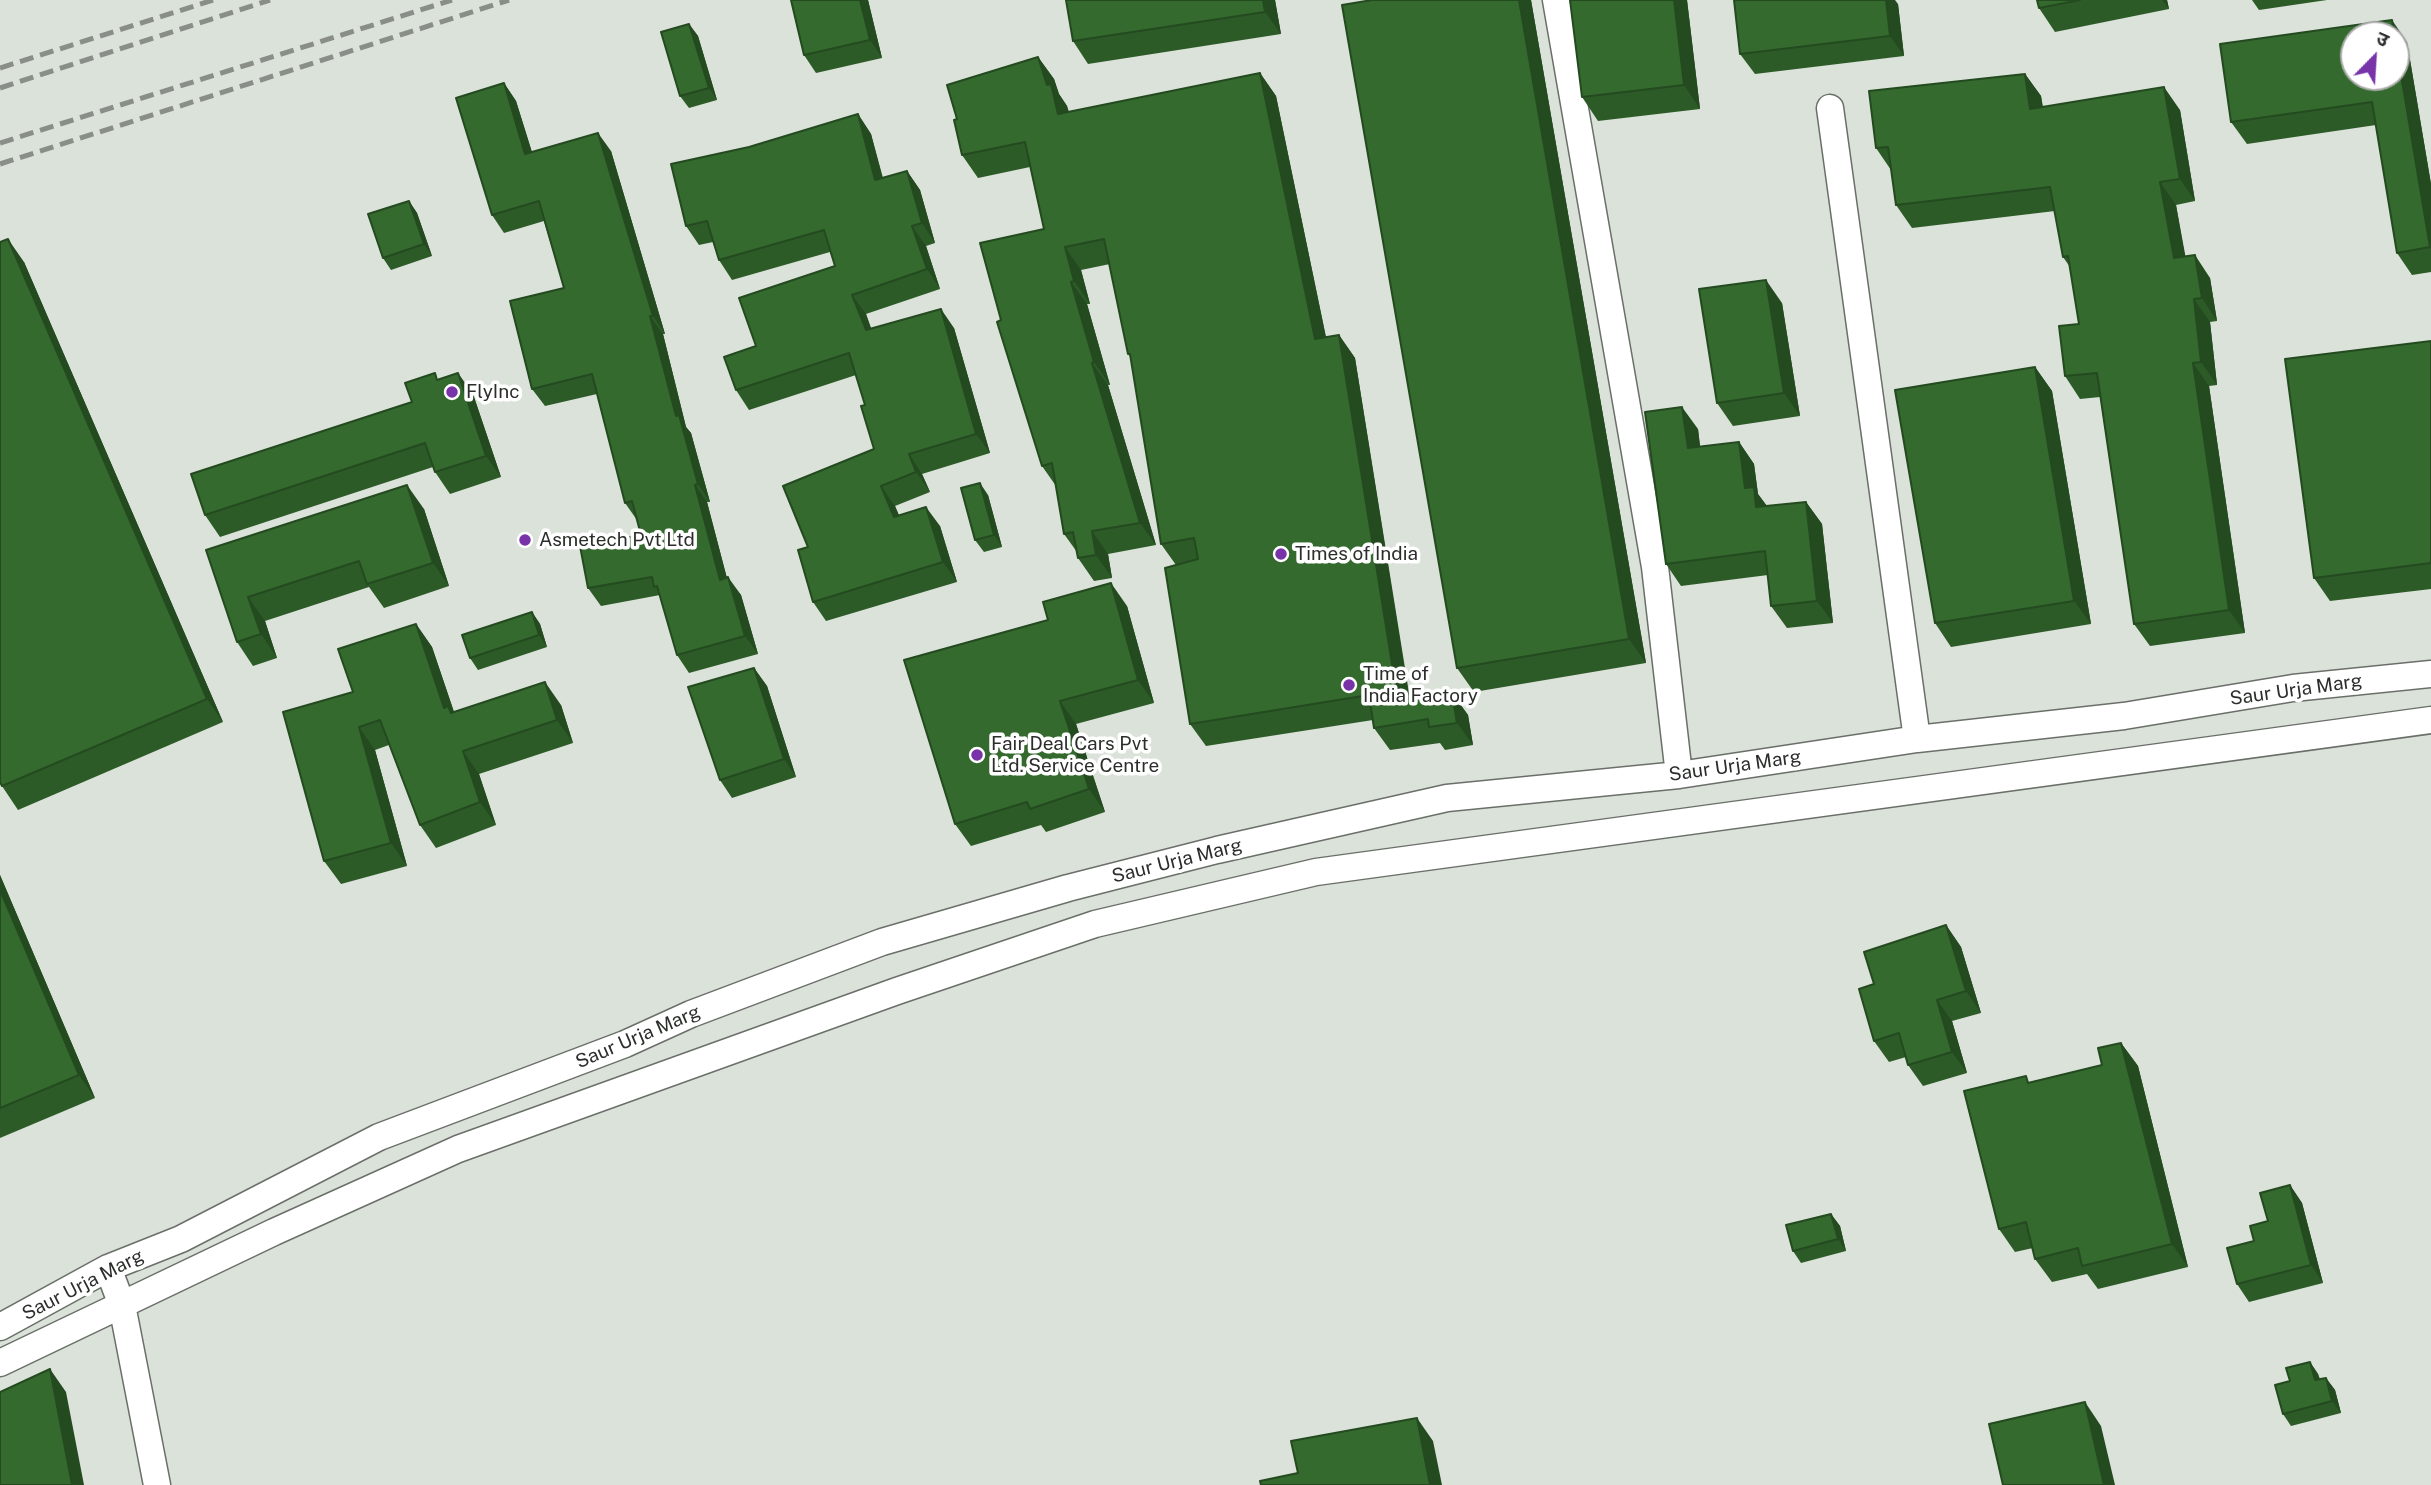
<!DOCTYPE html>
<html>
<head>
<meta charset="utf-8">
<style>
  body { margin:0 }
  #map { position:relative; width:2431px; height:1485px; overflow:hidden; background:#dbe2d9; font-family:"Public Sans","Noto Sans Devanagari",sans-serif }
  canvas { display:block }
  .north { position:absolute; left:2340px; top:21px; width:70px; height:70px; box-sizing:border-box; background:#fff; border:2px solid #aaabaa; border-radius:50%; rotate:24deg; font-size:19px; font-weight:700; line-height:28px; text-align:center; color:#2b2e2b }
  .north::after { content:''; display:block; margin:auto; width:24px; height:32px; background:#7733a7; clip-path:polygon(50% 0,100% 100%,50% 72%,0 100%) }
</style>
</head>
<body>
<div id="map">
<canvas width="2431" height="1485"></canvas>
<div class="north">उ</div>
</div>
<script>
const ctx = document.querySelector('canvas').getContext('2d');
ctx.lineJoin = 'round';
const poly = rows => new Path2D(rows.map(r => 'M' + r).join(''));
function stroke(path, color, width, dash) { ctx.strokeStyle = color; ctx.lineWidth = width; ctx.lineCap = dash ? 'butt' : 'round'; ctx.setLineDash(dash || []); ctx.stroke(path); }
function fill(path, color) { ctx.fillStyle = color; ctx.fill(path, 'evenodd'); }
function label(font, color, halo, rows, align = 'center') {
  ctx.font = font + ' "Public Sans",sans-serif'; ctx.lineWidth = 7; ctx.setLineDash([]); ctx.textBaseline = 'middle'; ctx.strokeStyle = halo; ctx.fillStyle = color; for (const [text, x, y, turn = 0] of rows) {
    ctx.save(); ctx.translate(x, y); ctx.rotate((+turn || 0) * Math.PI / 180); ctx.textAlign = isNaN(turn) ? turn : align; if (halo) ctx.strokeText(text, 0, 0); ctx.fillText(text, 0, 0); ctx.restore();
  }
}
const minor = poly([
  [1556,0,1655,567,1679,775],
  [1830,108,1917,739],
  [108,1268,122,1305,157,1485],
  [0,1327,108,1268,181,1239,379,1137,625,1044,691,1014,882,942,1068,888,1217,850,1447,798,1679,775,1917,739,2124,716,2293,688,2431,674],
  [0,1363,274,1232,458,1149,897,991,1095,924,1316,872,2431,720]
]);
stroke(minor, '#6a7069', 29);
stroke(minor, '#fff', 26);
stroke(poly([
  [0,68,213,0],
  [0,88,270,0],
  [0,143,452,0],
  [0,164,509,0]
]), '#898e88', 5, [14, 7]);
fill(poly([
  [868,0,882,58,816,73,804,55],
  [1066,0,1275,0,1281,34,1088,64,1073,41],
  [1372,0,1531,0,1646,663,1474,692,1457,668],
  [1570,0,1687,0,1700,109,1598,121,1582,97],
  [2037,0,2167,0,2169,9,2055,32,2039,8],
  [2252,0,2327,0,2259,10],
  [1898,4,1904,56,1755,74,1740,54],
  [689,24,698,36,717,100,689,108,680,96],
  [2407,42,2431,184,2431,272,2412,275,2397,253,2376,125,2247,144,2231,122],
  [1038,57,1054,79,1059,94,1067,106,1069,112,1260,73,1276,96,1326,337,1339,335,1355,358,1410,699,1452,693,1468,715,1473,745,1445,750,1440,743,1390,750,1374,728,1373,720,1206,746,1190,724,1176,565,1161,544,1131,358,1128,354,1110,264,1081,270,1090,304,1087,304,1110,385,1108,385,1156,545,1108,554,1112,578,1094,581,1078,558,1077,552,1064,534,1056,486,1042,466,1001,320,1044,229,1030,167,978,178,962,155,957,119],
  [2025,74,2041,96,2043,107,2180,110,2195,201,2176,205,2185,257,2210,278,2217,321,2210,322,2217,385,2209,386,2245,633,2150,646,2134,624,2100,397,2080,399,2065,376,2079,324,2070,267,2063,257,2055,211,1912,228,1896,205,1891,170,1876,148],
  [504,83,516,101,532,152,611,151,665,334,663,334,686,427,691,433,710,502,707,502,727,578,741,595,758,654,689,673,677,655,660,595,601,606,588,588,641,535,637,520,625,503,597,394,545,406,532,389,564,288,544,221,504,233,492,215],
  [858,114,871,134,883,178,907,171,920,190,935,243,926,246,940,289,866,314,871,329,954,328,990,453,922,474,930,492,895,506,899,515,940,526,957,582,826,621,813,602,808,547,874,449,865,405,856,375,749,410,736,390,756,346,835,266,830,252,732,280,719,260,713,242,699,245,686,226,749,147],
  [409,201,417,213,432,256,391,270,383,258],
  [24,262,223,722,18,810,2,786],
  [1782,303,1800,416,1733,426,1717,403],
  [2431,341,2431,589,2330,601,2314,578],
  [2035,367,2052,391,2091,624,1951,647,1935,623],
  [439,379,473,394,501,477,450,494,435,472,433,467,220,537,205,515,412,402],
  [1698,429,1700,447,1739,442,1754,464,1758,494,1767,506,1806,502,1822,524,1833,623,1787,628,1771,606,1768,575,1681,586,1666,564],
  [988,495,1002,547,984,552,975,540],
  [424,509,449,586,384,608,369,587,265,621,277,658,253,666,237,642,206,550],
  [1127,606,1154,703,1076,724,1105,812,1046,832,1041,825,971,846,955,824],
  [532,612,540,624,547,647,478,670,470,658],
  [416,624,432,647,454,712,561,705,573,743,479,774,496,825,436,848,420,825,389,745,375,750,407,866,341,884,324,861,353,692],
  [754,668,767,686,796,777,732,798,720,780],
  [0,875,95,1098,0,1138],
  [1946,925,1961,947,1981,1013,1952,1021,1967,1073,1923,1086,1908,1065,1906,1057,1889,1062,1874,1041,1874,984],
  [2121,1043,2138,1066,2188,1267,2098,1289,2087,1274,2052,1282,2035,1259,2033,1248,2015,1252,1999,1229,2030,1082,2102,1065],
  [2290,1185,2302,1203,2323,1283,2249,1302,2237,1284,2268,1221],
  [1831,1214,1840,1226,1846,1251,1801,1263,1793,1251],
  [2310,1362,2318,1374,2320,1379,2326,1378,2335,1390,2341,1413,2291,1426,2283,1414,2290,1381]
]), '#2d5b28');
fill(poly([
  [860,0,868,0,882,58,870,40],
  [1263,0,1275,0,1281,34,1265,12],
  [1519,0,1531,0,1646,663,1629,639],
  [1674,0,1687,0,1700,109,1684,85],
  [1886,0,1895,0,1898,4,1904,56,1890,36],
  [2162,0,2167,0,2169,9],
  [2392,20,2407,42,2431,184,2431,249,2430,247,2396,45,2396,35,2394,35],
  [689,24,698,36,717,100,709,88],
  [1038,57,1054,79,1059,94,1067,106,1074,137,1058,114,1047,85],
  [1260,73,1276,96,1331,362,1315,339],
  [2025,74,2041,96,2046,132,2030,109],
  [504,83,516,101,538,172,525,154],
  [2164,87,2180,110,2195,201,2180,179],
  [858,114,871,134,888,199,875,180],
  [598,133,611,151,665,334,653,316],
  [907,171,920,190,935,243,922,223],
  [2160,182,2176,205,2190,281,2174,258],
  [409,201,417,213,432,256,424,244],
  [912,226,926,246,940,289,927,269],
  [8,239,24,262,223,722,207,699],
  [1065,247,1081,270,1090,304,1074,281],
  [2195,255,2210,278,2217,321,2202,298],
  [1766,280,1782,303,1800,416,1784,393],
  [1071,282,1087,304,1110,385,1094,362],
  [852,295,866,314,879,350,866,330],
  [2194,299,2210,322,2217,385,2201,362],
  [941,309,954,328,990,453,976,434],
  [650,316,663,334,686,427,691,433,710,502,698,484,676,416],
  [1339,335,1355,358,1413,722,1398,701],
  [1092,363,1108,385,1156,545,1140,523],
  [2193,363,2209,386,2245,633,2229,610],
  [2035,367,2052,391,2091,624,2074,601],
  [458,373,473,394,501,477,486,456],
  [1682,407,1698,429,1703,470,1688,448],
  [1739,442,1754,464,1758,494,1769,509,1756,507,1745,488],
  [909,454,922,474,930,492,916,472],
  [980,483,988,495,1002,547,994,535],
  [407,485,424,509,449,586,433,563],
  [695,485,707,502,732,598,720,580],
  [881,486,895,506,907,536,894,517],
  [1806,502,1822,524,1833,623,1817,601],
  [926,507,940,526,957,582,943,562],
  [1092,531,1108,554,1112,578,1096,555],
  [728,577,741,595,758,654,745,636],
  [1111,583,1127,606,1154,703,1138,680],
  [248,597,265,621,277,658,261,634],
  [532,612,540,624,547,647,539,635],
  [416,624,432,647,455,715,444,708],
  [754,668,767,686,796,777,784,759],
  [545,682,561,705,573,743,557,720],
  [1452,693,1468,715,1473,745,1457,723],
  [1060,701,1076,724,1105,812,1089,789],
  [359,727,375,750,407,866,391,843],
  [463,751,479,774,496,825,480,802],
  [0,875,95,1098,79,1075,0,890],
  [1946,925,1961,947,1981,1013,1966,991],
  [1937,1000,1952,1021,1967,1073,1952,1052],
  [2121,1043,2138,1066,2188,1267,2172,1244],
  [2290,1185,2302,1203,2323,1283,2311,1265],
  [1831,1214,1840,1226,1846,1251,1838,1239],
  [2310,1362,2318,1374,2323,1392,2315,1380],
  [50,1369,66,1392,84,1485,72,1485],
  [2326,1378,2335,1390,2341,1413,2332,1401],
  [2085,1402,2101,1426,2115,1485,2104,1485],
  [1417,1418,1433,1441,1442,1485,1430,1485]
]), '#244a20');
const building = poly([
  [791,0,860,0,870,40,804,55,791,0],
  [1066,0,1263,0,1265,12,1073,41,1066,0],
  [1372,0,1519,0,1629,639,1457,668,1342,5,1372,0],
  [1570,0,1674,0,1684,85,1582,97,1570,0],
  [1734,0,1886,0,1890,36,1740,54,1734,0],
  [2037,0,2080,0,2039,8,2037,0],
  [2392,20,2394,35,2354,35,2354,77,2396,77,2396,45,2430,247,2397,253,2372,102,2231,122,2220,44,2392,20],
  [689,24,709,88,680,96,661,32,689,24],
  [1038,57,1047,85,1051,84,1058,114,1260,73,1315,339,1339,335,1398,701,1452,693,1457,723,1429,727,1428,719,1374,728,1369,695,1190,724,1165,568,1198,559,1194,538,1161,544,1130,354,1128,354,1104,239,1065,247,1074,281,1071,282,1094,362,1092,363,1140,523,1092,531,1096,555,1078,558,1073,532,1064,534,1052,463,1042,466,997,322,1001,320,980,243,1044,229,1025,142,962,155,954,120,957,119,947,85,1038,57],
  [2025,74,2030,109,2164,87,2180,179,2160,182,2174,258,2195,255,2202,298,2194,299,2201,362,2193,363,2229,610,2134,624,2097,373,2065,376,2059,326,2079,324,2068,256,2063,257,2050,187,1896,205,1888,147,1876,148,1869,91,2025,74],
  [504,83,525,154,598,133,653,316,650,316,676,416,679,415,698,484,695,485,720,580,728,577,745,636,677,655,657,586,654,587,652,577,588,588,580,546,641,535,632,501,625,503,592,374,532,389,510,301,564,288,539,201,492,215,456,98,504,83],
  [858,114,875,180,907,171,922,223,912,226,927,269,852,295,866,330,941,309,976,434,909,454,916,472,881,486,894,517,926,507,943,562,813,602,798,550,808,547,783,486,874,449,861,406,865,405,849,353,736,390,724,357,756,346,739,298,835,266,824,230,719,260,707,221,686,226,671,164,749,147,858,114],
  [409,201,424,244,383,258,368,214,409,201],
  [8,239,207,699,2,786,0,782,0,242,8,239],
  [1766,280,1784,393,1717,403,1699,289,1766,280],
  [2431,341,2431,563,2314,578,2285,359,2431,341],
  [2035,367,2074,601,1935,623,1895,390,2035,367],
  [435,373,437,380,458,373,486,456,435,472,425,443,205,515,191,474,412,402,405,383,435,373],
  [1682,407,1688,448,1739,442,1745,488,1754,487,1756,507,1806,502,1817,601,1771,606,1765,551,1666,564,1645,412,1682,407],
  [980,483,994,535,975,540,961,488,980,483],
  [407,485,433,563,367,584,359,561,248,597,261,634,237,642,206,550,407,485],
  [1111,583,1138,680,1060,701,1089,789,1030,809,1027,802,955,824,904,660,1048,620,1043,602,1111,583],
  [532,612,539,635,470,658,462,635,532,612],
  [416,624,444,708,448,706,451,713,545,682,557,720,463,751,480,802,420,825,380,720,359,727,391,843,324,861,283,712,353,692,338,649,416,624],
  [754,668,784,759,720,780,688,687,754,668],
  [0,890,79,1075,0,1108,0,890],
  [1946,925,1966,991,1937,1000,1952,1052,1908,1065,1899,1033,1874,1041,1859,989,1874,984,1864,952,1946,925],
  [2121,1043,2172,1244,2082,1266,2078,1248,2035,1259,2026,1222,1999,1229,1964,1091,2026,1076,2028,1083,2102,1065,2098,1048,2121,1043],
  [2290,1185,2311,1265,2237,1284,2227,1248,2254,1241,2250,1226,2268,1221,2260,1193,2290,1185],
  [1831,1214,1838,1239,1793,1251,1786,1225,1831,1214],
  [2310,1362,2315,1380,2326,1378,2332,1401,2283,1414,2275,1385,2290,1381,2286,1368,2310,1362],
  [50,1369,72,1485,0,1485,0,1392,50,1369],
  [2085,1402,2104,1485,2003,1485,1989,1424,2085,1402],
  [1417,1418,1430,1485,1261,1485,1260,1481,1298,1473,1291,1441,1417,1418]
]);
fill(building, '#346a2e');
stroke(building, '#244a20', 2);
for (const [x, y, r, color] of [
  [452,392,7,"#7733a7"],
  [525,540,7,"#7733a7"],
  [1281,554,7,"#7733a7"],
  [1349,685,7,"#7733a7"],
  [977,755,7,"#7733a7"]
]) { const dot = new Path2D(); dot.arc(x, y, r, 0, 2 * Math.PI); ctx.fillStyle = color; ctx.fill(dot); stroke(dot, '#fff', 2.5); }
label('19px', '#2b2e2b', '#fff', [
  ["FlyInc",466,392],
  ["Asmetech Pvt Ltd",539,540],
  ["Times of India",1295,554],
  ["Time of",1363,674],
  ["India Factory",1363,696],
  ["Fair Deal Cars Pvt",991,744],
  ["Ltd. Service Centre",991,766]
], 'left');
label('19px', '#2b2e2b', '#fff', [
  ["Saur Urja Marg",2296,690,-8],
  ["Saur Urja Marg",1735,766,-8],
  ["Saur Urja Marg",1177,861,-14],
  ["Saur Urja Marg",638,1037,-23],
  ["Saur Urja Marg",83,1285,-27]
]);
</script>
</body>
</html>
